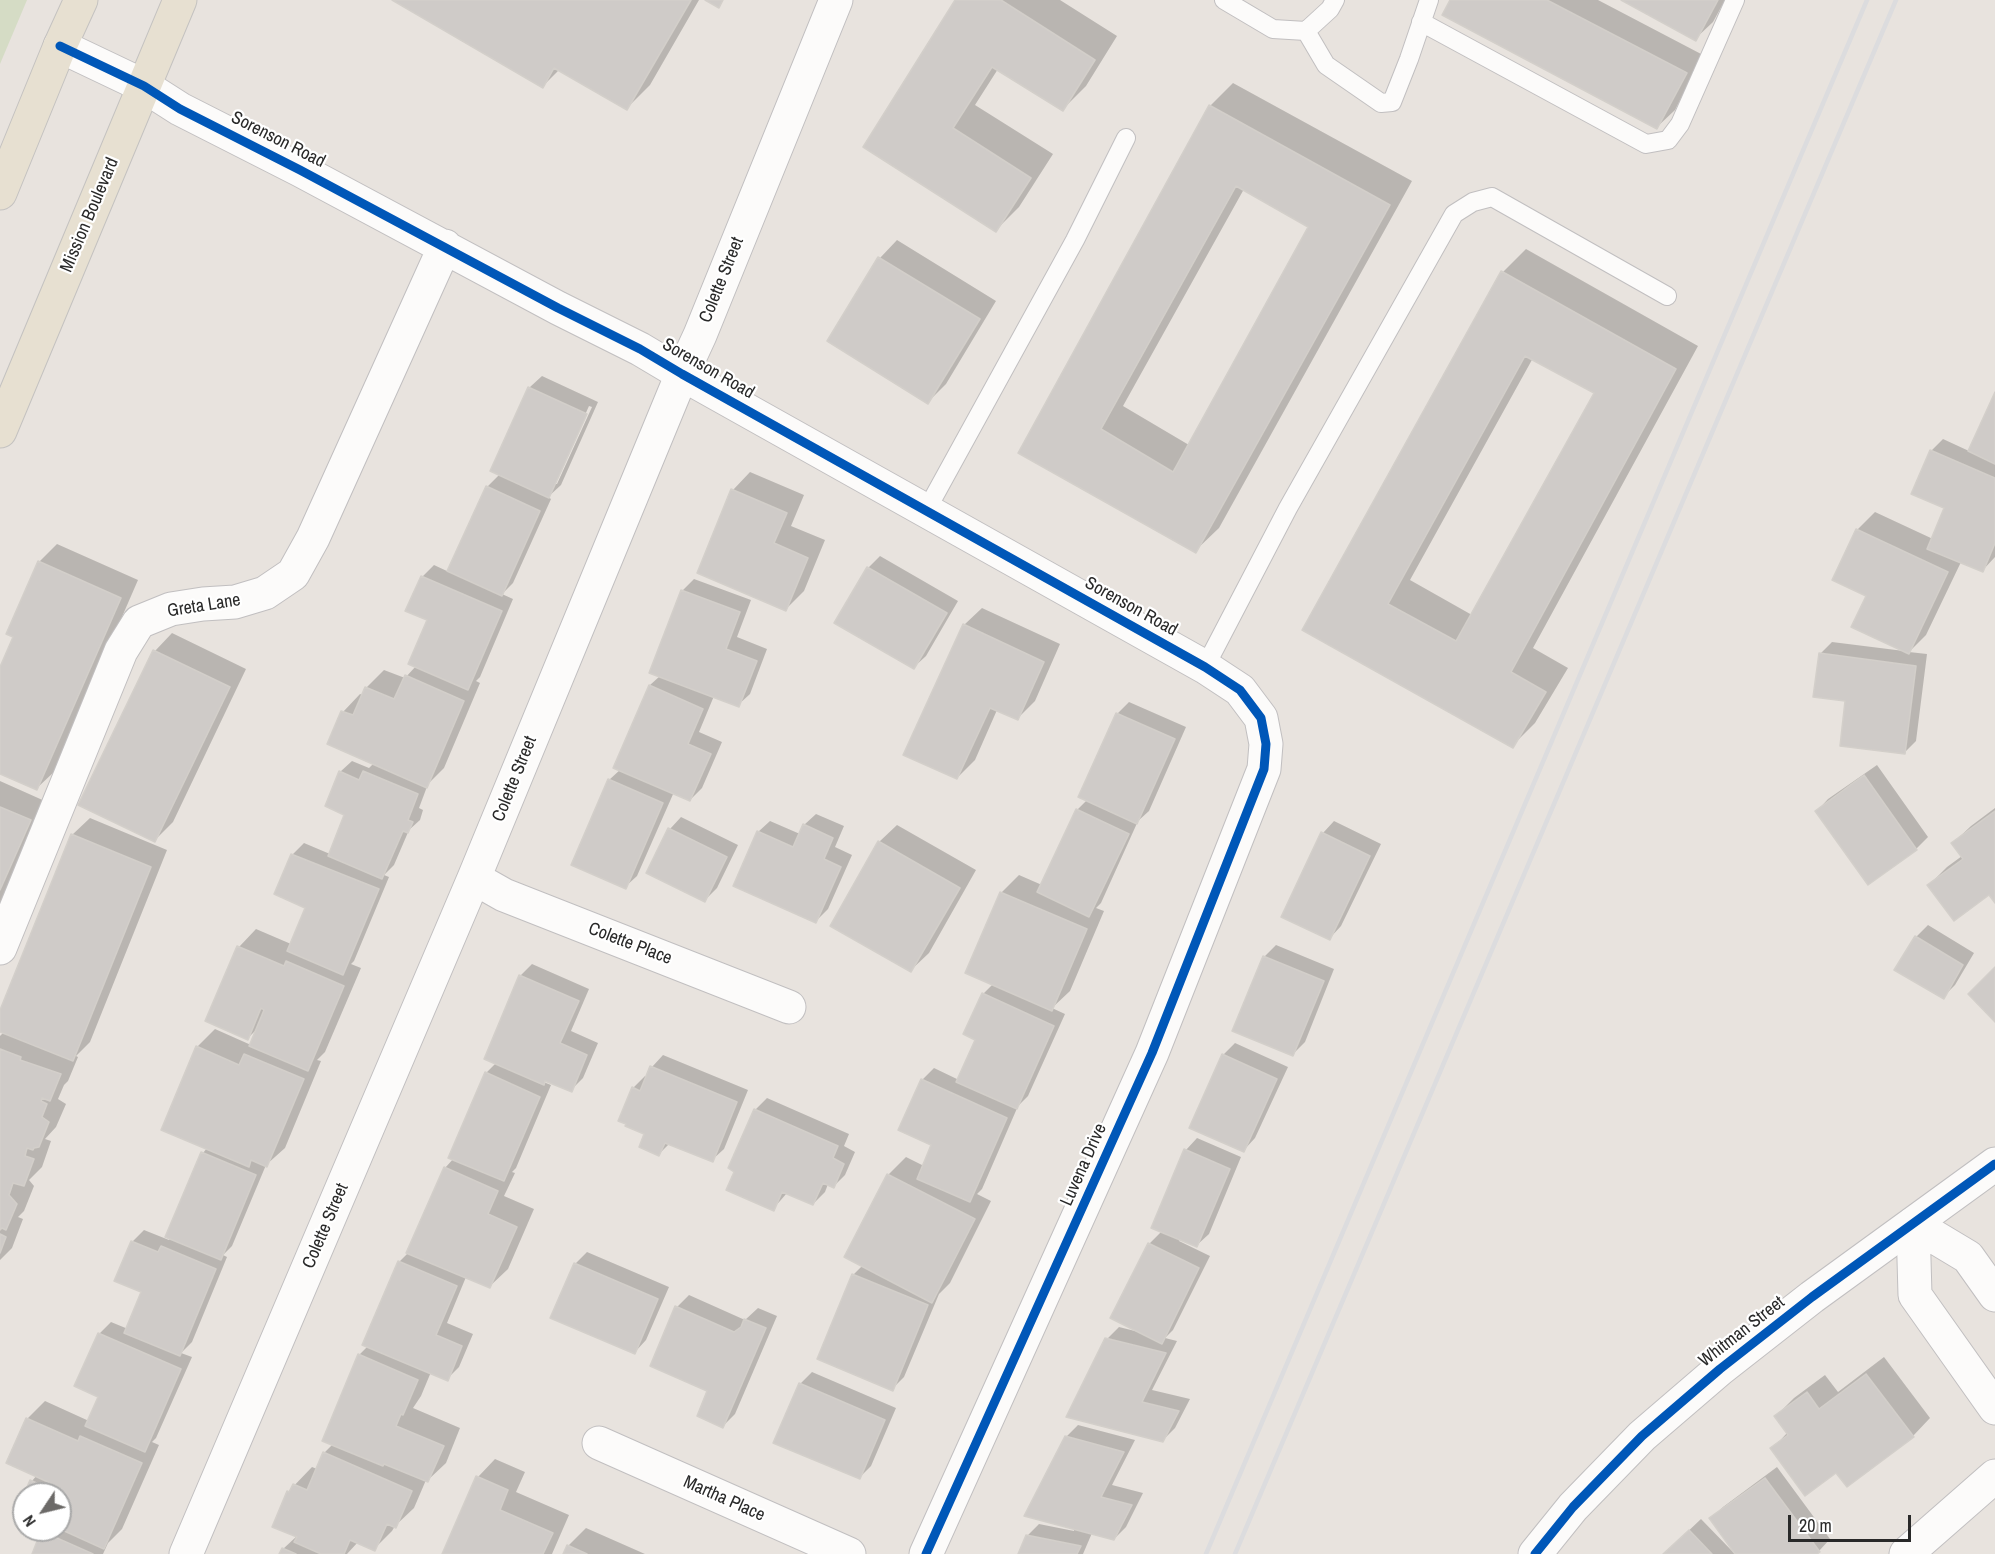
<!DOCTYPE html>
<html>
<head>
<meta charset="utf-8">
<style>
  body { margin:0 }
  #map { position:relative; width:1995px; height:1554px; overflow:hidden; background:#e8e3de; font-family:"Archivo Narrow",sans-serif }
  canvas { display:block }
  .north { position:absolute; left:12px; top:1482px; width:60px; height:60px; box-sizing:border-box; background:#fff; border:2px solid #a9a9a9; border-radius:50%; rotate:235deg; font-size:16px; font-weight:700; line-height:24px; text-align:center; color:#292929 }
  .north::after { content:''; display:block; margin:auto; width:21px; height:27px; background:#6c6a68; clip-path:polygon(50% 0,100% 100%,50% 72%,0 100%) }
  .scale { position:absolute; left:1788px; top:1515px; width:123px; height:27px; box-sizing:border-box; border:3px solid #292929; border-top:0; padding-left:8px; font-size:18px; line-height:21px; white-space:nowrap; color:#292929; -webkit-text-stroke:4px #fff; paint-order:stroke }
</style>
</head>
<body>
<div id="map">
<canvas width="1995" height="1554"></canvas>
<div class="north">N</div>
<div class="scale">20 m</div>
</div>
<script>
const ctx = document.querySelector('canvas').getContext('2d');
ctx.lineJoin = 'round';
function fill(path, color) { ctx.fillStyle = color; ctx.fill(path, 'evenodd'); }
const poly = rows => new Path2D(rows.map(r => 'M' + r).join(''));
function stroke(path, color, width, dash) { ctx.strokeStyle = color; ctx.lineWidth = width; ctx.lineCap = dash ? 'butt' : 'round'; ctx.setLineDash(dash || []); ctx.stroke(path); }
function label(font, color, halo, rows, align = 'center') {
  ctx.font = font + ' "Archivo Narrow",sans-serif'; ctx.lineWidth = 4.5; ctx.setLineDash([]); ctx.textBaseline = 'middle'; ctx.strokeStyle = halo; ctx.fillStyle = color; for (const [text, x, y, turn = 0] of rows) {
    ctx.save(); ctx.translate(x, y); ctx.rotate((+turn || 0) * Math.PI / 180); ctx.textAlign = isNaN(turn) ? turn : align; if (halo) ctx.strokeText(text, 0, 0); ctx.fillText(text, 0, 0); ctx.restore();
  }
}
fill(poly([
  [0,0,27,0,0,64]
]), '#d5dcc5');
fill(poly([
  [395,0,699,0,650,85,627,108,560,69,542,87],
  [957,0,1060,0,1117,36,1086,86,1063,109,998,69,975,105,1053,154,1019,207,996,230,865,147],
  [1452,0,1598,0,1703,55,1675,110,1657,127],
  [1624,0,1725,0,1713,22,1695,39],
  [1233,83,1412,181,1219,528,1195,551,1020,452,1210,106],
  [1244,189,1310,226,1189,445,1123,406],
  [897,240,996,301,946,384,928,402,829,340,880,258],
  [1526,249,1698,346,1533,648,1568,668,1535,723,1512,746,1304,630,1503,272],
  [1533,358,1596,392,1472,615,1410,580],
  [542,376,598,402,561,485,548,497,551,499,513,583,502,594,513,599,480,677,476,681,480,683,444,768,428,784,419,808,423,810,420,820,409,830,394,865,384,875,389,877,354,961,351,964,361,968,325,1052,317,1060,321,1061,285,1148,266,1165,232,1246,223,1255,227,1257,192,1342,181,1353,192,1357,156,1438,152,1442,159,1445,122,1529,108,1543,103,1554,33,1554,45,1530,60,1530,60,1494,26,1494,32,1481,37,1475,27,1419,45,1401,89,1421,99,1396,99,1334,111,1322,128,1329,143,1292,132,1242,144,1230,169,1240,171,1238,203,1153,207,1148,197,1047,215,1029,251,1045,259,1027,248,1038,239,947,256,929,291,944,307,907,292,855,304,843,330,854,346,814,340,772,352,761,369,768,374,763,329,743,343,712,360,694,363,695,367,687,384,670,405,678,416,666,429,620,422,577,434,565,449,572,487,487,500,474,492,470,530,387],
  [589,406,592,407,557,484,554,484],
  [1995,396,1995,557,1982,571,1961,562,1926,635,1909,652,1927,654,1916,741,1904,753,1847,700,1820,654,1832,642,1904,651,1868,595,1857,530,1875,512,1933,539,1946,507,1931,451,1943,439,1969,451],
  [750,472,804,495,791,526,825,540,804,591,786,609,733,490],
  [57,544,138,580,55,771,37,788,0,772,0,671,15,637,39,562],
  [880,556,958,601,926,656,914,667,868,568],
  [694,579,751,600,737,637,767,649,750,694,738,705,714,696,699,732,722,742,702,788,690,800,674,792,637,876,625,887,609,780,621,769,650,685,660,676,682,591],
  [982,608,1060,644,1035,701,1017,719,997,710,975,760,957,778,964,625],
  [172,633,246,669,173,822,155,840,80,804,155,651],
  [1129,702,1186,727,1149,811,1138,821,1101,903,1096,908,1104,911,1070,991,1052,1008,1065,1014,1028,1096,1018,1106,982,1189,977,1194,991,1201,950,1283,939,1294,904,1377,892,1389,819,1358,854,1274,863,1265,888,1175,906,1157,924,1166,933,1145,922,1080,934,1068,959,1080,977,1039,983,994,993,984,1001,893,1019,875,1042,885,1077,810,1087,800,1117,714],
  [1877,765,1928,837,1916,849,1868,883,1817,811,1828,799],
  [0,781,47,802,0,910],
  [1995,808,1995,901,1989,893,1929,885,1947,867,1962,856,1953,843,1971,826],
  [816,814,844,826,835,847,852,855,828,909,816,921,758,832,770,821,800,834,804,825],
  [681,817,738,845,717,888,705,900,670,829],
  [90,818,167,850,90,1042,76,1056,78,1057,68,1081,64,1085,58,1099,66,1104,56,1127,45,1139,51,1141,42,1167,29,1180,34,1186,24,1211,18,1217,23,1219,12,1248,0,1260,0,1036,4,1032,0,1030,0,1014,72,835],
  [1334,821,1381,844,1341,926,1330,938,1323,833],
  [897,825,976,870,929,953,911,970,879,842],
  [1928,925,1974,953,1955,985,1943,997,1916,937],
  [1276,945,1334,969,1305,1042,1293,1054,1264,957],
  [532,964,589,989,571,1031,598,1043,583,1078,571,1090,543,1078,541,1081,551,1085,516,1168,512,1172,515,1173,504,1196,534,1209,508,1269,489,1287,466,1277,447,1323,473,1334,459,1367,447,1379,431,1372,421,1396,413,1408,460,1428,446,1463,428,1480,426,1480,414,1508,395,1526,392,1531,374,1549,358,1542,347,1554,281,1554,283,1549,297,1536,288,1492,312,1467,317,1469,324,1453,333,1444,359,1355,368,1346,399,1262,408,1253,445,1168,454,1158,486,1073,496,1063,520,976],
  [1235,1043,1288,1067,1255,1138,1244,1150,1223,1055],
  [663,1055,748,1090,724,1149,712,1160,670,1143,659,1154,646,1133,633,1088,645,1076,647,1077,652,1067],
  [767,1098,849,1134,844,1146,855,1152,845,1175,833,1187,828,1184,825,1192,813,1204,787,1193,773,1209,755,1110],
  [1197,1138,1241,1157,1209,1234,1197,1245,1180,1239,1179,1241,1210,1256,1173,1330,1165,1338,1177,1341,1152,1390,1190,1399,1175,1428,1163,1440,1107,1339,1119,1327,1139,1332,1149,1244,1162,1231,1186,1150],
  [587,1252,669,1287,646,1340,635,1352,575,1264],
  [689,1295,745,1320,758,1308,777,1316,735,1414,723,1426,709,1390,652,1365,677,1307],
  [1884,1357,1930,1418,1913,1436,1772,1449,1788,1432,1776,1416,1794,1398,1825,1375,1838,1392],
  [812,1372,896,1408,871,1466,859,1478,800,1384],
  [1078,1425,1135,1440,1112,1485,1143,1493,1126,1527,1114,1539,1092,1533,1083,1554,1019,1554,1027,1536,1039,1524,1074,1531,1066,1437],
  [495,1459,525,1472,516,1492,569,1515,552,1554,444,1554,478,1477],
  [1777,1467,1830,1539,1819,1551,1814,1554,1664,1554,1701,1519,1734,1553,1736,1552,1711,1519,1723,1507],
  [586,1528,645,1554,565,1554,568,1546]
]), '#0003');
const building = poly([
  [392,0,691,0,627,110,554,68,543,88,392,0],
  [705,0,723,0,719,8,705,0],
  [955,0,1001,0,1095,60,1063,111,992,67,953,128,1031,178,996,232,863,147,955,0],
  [1450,0,1547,0,1687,73,1657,129,1442,15,1450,0],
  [1621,0,1718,0,1696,41,1621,0],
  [1209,105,1390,205,1196,553,1018,453,1209,105],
  [1236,186,1308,227,1173,472,1101,429,1236,186],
  [878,257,980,319,928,404,827,341,878,257],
  [1501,271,1676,369,1511,672,1546,692,1513,748,1302,630,1501,271],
  [1525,356,1594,393,1456,641,1388,604,1525,356],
  [528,387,587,414,549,498,490,471,528,387],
  [1995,392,1995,464,1968,451,1995,392],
  [1930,450,1995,478,1995,543,1983,572,1927,549,1944,508,1911,494,1930,450],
  [486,486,540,511,502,596,447,571,486,486],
  [731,489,787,513,774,543,808,558,786,611,697,573,731,489],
  [1856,529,1948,572,1909,654,1851,627,1866,596,1832,580,1856,529],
  [38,561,121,598,37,790,0,774,0,667,13,637,6,634,38,561],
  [867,567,947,613,914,669,834,623,867,567],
  [421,576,502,611,468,690,408,664,427,620,405,611,421,576],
  [681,590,740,612,726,649,757,661,739,707,649,673,681,590],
  [963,624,1044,662,1018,720,990,708,957,779,903,755,963,624],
  [153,650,230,687,155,842,78,805,153,650],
  [1819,653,1916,666,1905,754,1840,746,1845,701,1813,697,1819,653],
  [405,675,464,701,427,788,327,744,341,711,353,715,365,687,394,699,405,675],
  [649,685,703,709,688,744,711,754,690,801,613,768,649,685],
  [1116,713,1175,739,1137,824,1078,797,1116,713],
  [339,771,359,780,363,771,418,794,408,820,413,822,408,833,403,831,382,879,328,856,344,815,325,806,339,771],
  [1864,775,1917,850,1868,885,1815,811,1864,775],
  [608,779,663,803,626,889,571,865,608,779],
  [0,807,31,820,0,890,0,807],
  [1076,809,1129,834,1089,917,1037,892,1076,809],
  [1995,811,1995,903,1989,895,1954,921,1927,885,1963,859,1951,843,1995,811],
  [803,824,833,838,824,859,841,867,816,923,733,886,757,831,793,847,803,824],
  [668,828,727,857,705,902,646,873,668,828],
  [1321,832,1370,856,1330,940,1281,917,1321,832],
  [71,834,151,867,73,1061,0,1032,0,1010,71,834],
  [878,841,960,888,911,972,830,926,878,841],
  [291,854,379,889,343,975,287,951,305,908,274,894,291,854],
  [1000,892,1087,929,1052,1011,965,973,1000,892],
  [1915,936,1963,965,1944,999,1894,970,1915,936],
  [237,946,284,966,286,961,344,986,308,1071,249,1046,264,1010,261,1008,248,1040,205,1021,237,946],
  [1263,956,1324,981,1293,1056,1232,1031,1263,956],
  [1995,967,1995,1022,1968,994,1995,967],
  [519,975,579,1001,560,1043,587,1055,572,1092,545,1081,544,1085,484,1059,519,975],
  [982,993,1054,1026,1017,1109,956,1082,975,1040,963,1034,982,993],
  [196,1046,239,1065,244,1054,304,1079,267,1167,251,1160,249,1167,161,1130,196,1046],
  [0,1049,21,1057,20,1060,61,1074,50,1101,42,1098,41,1101,47,1104,42,1117,49,1122,39,1147,34,1148,33,1150,27,1148,25,1156,34,1159,24,1186,13,1183,9,1195,17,1204,6,1230,2,1228,0,1230,0,1049],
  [1222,1054,1277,1079,1244,1152,1189,1128,1222,1054],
  [650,1066,737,1102,713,1162,665,1143,659,1156,639,1147,644,1134,625,1126,626,1124,618,1121,632,1087,640,1091,650,1066],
  [485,1072,540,1097,504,1181,448,1158,485,1072],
  [921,1079,1007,1118,970,1202,917,1179,931,1145,898,1130,921,1079],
  [754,1109,838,1146,833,1158,844,1164,834,1188,823,1183,813,1205,782,1192,774,1211,726,1190,734,1172,728,1168,754,1109],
  [1184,1149,1230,1169,1197,1247,1151,1228,1184,1149],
  [201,1152,256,1175,221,1260,165,1237,201,1152],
  [444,1167,498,1191,488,1214,517,1227,490,1288,406,1253,444,1167],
  [887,1174,975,1219,932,1303,844,1257,887,1174],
  [0,1234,6,1237,0,1253,0,1234],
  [131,1241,158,1252,161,1246,216,1269,180,1356,124,1333,141,1292,114,1281,131,1241],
  [1148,1243,1199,1268,1162,1344,1110,1318,1148,1243],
  [398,1261,457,1286,436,1335,462,1346,448,1381,362,1345,398,1261],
  [574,1263,658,1299,635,1354,550,1318,574,1263],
  [852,1274,928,1305,893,1391,817,1359,852,1274],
  [675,1306,734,1332,741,1327,744,1319,766,1328,723,1428,697,1416,707,1391,650,1366,675,1306],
  [98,1333,181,1369,145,1452,85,1426,98,1397,74,1386,98,1333],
  [1105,1338,1166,1353,1142,1402,1179,1411,1163,1442,1066,1417,1105,1338],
  [358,1354,418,1380,403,1415,401,1414,396,1426,444,1446,428,1482,384,1464,383,1466,322,1441,358,1354],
  [1866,1374,1914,1437,1847,1487,1836,1473,1805,1496,1770,1448,1788,1435,1774,1416,1807,1392,1819,1409,1866,1374],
  [799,1383,885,1420,860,1479,773,1443,799,1383],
  [26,1418,78,1441,80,1436,142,1463,104,1549,60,1529,60,1494,24,1494,30,1480,56,1492,59,1487,6,1463,26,1418],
  [1065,1436,1124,1452,1101,1497,1132,1505,1114,1540,1024,1516,1065,1436],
  [323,1452,412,1491,396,1528,387,1524,375,1551,350,1540,344,1554,321,1554,294,1542,297,1537,272,1527,287,1491,289,1492,293,1484,307,1490,323,1452],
  [476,1476,508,1490,500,1510,553,1533,543,1554,442,1554,476,1476],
  [1765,1478,1820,1552,1817,1554,1735,1554,1709,1518,1765,1478],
  [24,1494,24,1513,17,1510,24,1494],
  [1689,1530,1712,1554,1663,1554,1689,1530],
  [41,1531,93,1554,32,1554,41,1531],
  [1026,1535,1081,1546,1077,1554,1018,1554,1026,1535],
  [567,1545,587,1554,563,1554,567,1545],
  [282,1548,296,1554,279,1554,282,1548]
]);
fill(building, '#cfcbc8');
stroke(building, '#d3cfca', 1.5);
const lane = poly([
  [1224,0,1273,29,1306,31,1330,9,1335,0],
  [1421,22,1646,144,1668,140,1680,124,1735,0],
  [1306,31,1326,65,1381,103,1392,102,1409,59,1429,0],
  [926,511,1075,240,1126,138],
  [1205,667,1288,508,1454,214,1473,202,1492,197,1667,296]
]);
const street = poly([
  [60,46,144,86,180,109,300,170,558,308,640,349,682,374,1205,667,1240,690,1261,718,1266,744,1264,769,1152,1053,926,1554],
  [474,878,504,895,789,1007],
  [0,948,121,651,139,622,171,609,203,604,235,602,265,593,293,574,313,538,445,246],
  [1913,1224,1915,1295,1995,1408],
  [1913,1224,1968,1257,1995,1295],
  [599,1443,849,1554],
  [186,1554,474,878,682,374,700,335,836,0],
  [1906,1554,1995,1476]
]);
const secondary = poly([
  [1535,1554,1573,1507,1642,1436,1720,1369,1812,1297,1995,1164]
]);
const primary = poly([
  [0,193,60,46,81,0],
  [0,431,180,0]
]);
stroke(lane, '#c1bfc0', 20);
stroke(street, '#c1bfc0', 35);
stroke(secondary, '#c1bfc0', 35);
stroke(primary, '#c4c2c0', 35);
stroke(lane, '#fcfbfa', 18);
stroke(street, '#fcfbfa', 33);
stroke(secondary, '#fcfbfa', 33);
stroke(primary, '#e7e0d1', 33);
stroke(poly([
  [1206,1554,1867,0],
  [1235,1554,1896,0]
]), '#dcdcde', 4.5);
stroke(poly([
  [60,46,144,86,180,109,300,170,558,308,640,349,682,374,1205,667,1240,690,1261,718,1266,744,1264,769,1152,1053,926,1554],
  [1535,1554,1573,1507,1642,1436,1720,1369,1812,1297,1995,1164]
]), '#0057b8', 9);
label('18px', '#292929', '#fff', [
  ["Sorenson Road",278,140,27],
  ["Mission Boulevard",90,215,-67],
  ["Colette Street",722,280,-68],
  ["Sorenson Road",708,369,30],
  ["Greta Lane",204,606,-9],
  ["Sorenson Road",1131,607,29],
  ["Colette Street",515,779,-68],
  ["Colette Place",630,944,21],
  ["Luvena Drive",1084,1165,-66],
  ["Colette Street",326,1226,-67],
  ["Whitman Street",1742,1332,-38],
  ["Martha Place",724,1499,24]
]);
</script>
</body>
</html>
